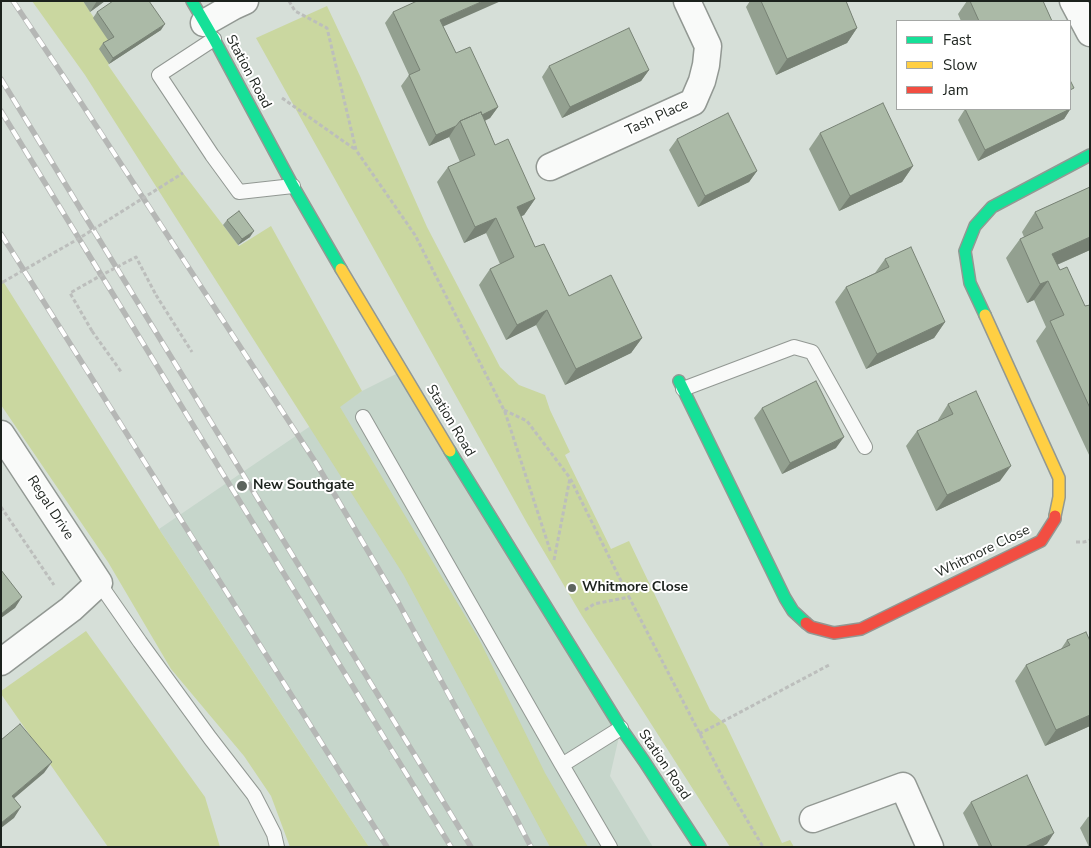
<!DOCTYPE html>
<html>
<head>
<meta charset="utf-8">
<style>
  body { margin:0 }
  #map { position:relative; width:1091px; height:848px; overflow:hidden; background:#d6dfd8; font-family:"Nunito Sans",sans-serif }
  canvas { display:block }
  .frame { position:absolute; inset:0; border:2px solid #1c221d; pointer-events:none }
  .legend { position:absolute; left:896px; top:20px; width:175px; height:90px; box-sizing:border-box; background:#fff; border:1px solid #a4a7a5; margin:0; padding:6px 9px; list-style:none; font-size:15px; color:#1c221d }
  .legend li { display:flex; align-items:center; gap:10px; height:25px }
  .legend b { width:25px; border:1px solid #a4a7a5 }
</style>
</head>
<body>
<div id="map">
<canvas width="1091" height="848"></canvas>
<div class="frame"></div>
<ul class="legend">
<li><b style="height:6px;background:#16e098"></b>Fast</li>
<li><b style="height:6px;background:#ffcf43"></b>Slow</li>
<li><b style="height:6px;background:#f24e42"></b>Jam</li>
</ul>
</div>
<script>
const ctx = document.querySelector('canvas').getContext('2d');
ctx.lineJoin = 'round';
function fill(path, color) { ctx.fillStyle = color; ctx.fill(path, 'evenodd'); }
const poly = rows => new Path2D(rows.map(r => 'M' + r).join(''));
function stroke(path, color, width, dash) { ctx.strokeStyle = color; ctx.lineWidth = width; ctx.lineCap = dash ? 'butt' : 'round'; ctx.setLineDash(dash || []); ctx.stroke(path); }
function label(font, color, halo, rows, align = 'center') {
  ctx.font = font + ' "Nunito Sans",sans-serif'; ctx.lineWidth = 4; ctx.setLineDash([]); ctx.textBaseline = 'middle'; ctx.strokeStyle = halo; ctx.fillStyle = color; for (const [text, x, y, turn = 0] of rows) {
    ctx.save(); ctx.translate(x, y); ctx.rotate((+turn || 0) * Math.PI / 180); ctx.textAlign = isNaN(turn) ? turn : align; if (halo) ctx.strokeText(text, 0, 0); ctx.fillText(text, 0, 0); ctx.restore();
  }
}
fill(poly([
  [402,371,621,728,610,776,653,847,369,847,159,529,362,391]
]), '#c6d6cb');
fill(poly([
  [32,1,83,1,110,42,109,64,108,65,183,173,239,246,271,226,362,391,340,407,479,639,545,773,588,847,550,847,403,574,85,75],
  [327,6,360,76,427,227,500,367,519,385,545,395,550,410,570,452,565,455,611,549,629,541,710,710,726,725,782,843,790,840,794,847,730,847,582,616,527,523,256,38],
  [1,278,159,529,369,847,290,847,271,796,244,756,171,669,108,562,1,405],
  [86,631,205,797,220,847,108,847,1,694,1,691]
]), '#cad7a0');
const lane = poly([
  [214,39,159,75,212,155,239,192,293,186],
  [683,389,794,347,812,352,865,447],
  [363,417,562,765,621,728],
  [99,583,140,642,210,738,254,795,274,834,277,847],
  [562,765,610,847]
]);
const street = poly([
  [1073,1,1090,33],
  [204,23,234,6,245,1],
  [550,167,693,102,702,81,706,65,708,46,687,1],
  [1,434,99,583,71,609,1,662],
  [813,819,903,786,930,847]
]);
const fast = poly([
  [192,1,214,39,293,186,341,269],
  [985,315,970,283,965,251,975,226,992,207,1090,155],
  [679,381,785,598,793,611,806,623],
  [450,451,621,728,644,761,700,847]
]);
const slow = poly([
  [341,269,450,451],
  [985,315,1059,478,1059,497,1055,516]
]);
const jam = poly([
  [806,623,811,627,834,633,861,629,1041,541,1055,519,1055,516]
]);
stroke(lane, '#929893', 16);
stroke(street, '#929893', 29);
stroke(fast, '#929893', 14);
stroke(slow, '#929893', 14);
stroke(jam, '#929893', 14);
stroke(poly([
  [289,1,295,11,327,28,356,150,415,235,505,412,551,553],
  [282,98,356,150],
  [78,239,100,276],
  [1,283,3,282],
  [156,295,192,352],
  [92,331,122,373],
  [504,410,527,421,570,478],
  [1,507,54,585],
  [1076,542,1084,542,1090,540],
  [554,560,570,478,629,597],
  [585,610,594,604,629,597,727,786,763,847],
  [699,734,831,664]
]), '#bcbebc', 3, [4, 2.5]);
stroke(lane, '#f9faf9', 14);
stroke(street, '#f9faf9', 26);
stroke(fast, '#16e098', 11);
stroke(slow, '#ffcf43', 11);
stroke(jam, '#f24e42', 11);
const rail = poly([
  [13,1,78,98,316,463,398,602,514,814,531,847],
  [1,79,471,847],
  [1,111,451,847],
  [1,234,387,847]
]);
stroke(rail, '#b5b7b5', 5.5);
stroke(rail, '#fff', 4, [11]);
stroke(poly([
  [3,282,78,239,183,173],
  [92,331,70,293,100,276,136,257,156,295]
]), '#bcbebc', 3, [4, 2.5]);
fill(poly([
  [83,1,105,1,90,12],
  [750,1,846,1,857,28,847,43,776,75,746,7],
  [967,1,1043,1,1052,21,961,21,958,14],
  [97,12,161,30,109,64,99,49,103,43,108,40,93,18],
  [393,12,443,26,456,53,498,107,490,118,485,121,495,145,535,199,524,215,521,216,535,247,569,296,642,338,631,353,565,385,536,325,506,340,479,285,490,269,500,264,486,233,464,243,437,182,448,167,460,162,449,137,429,146,401,86,409,75,385,23],
  [549,66,649,70,641,81,562,118,542,77],
  [1071,108,1064,119,978,161,958,120,965,109],
  [820,133,913,166,902,182,839,211,809,149],
  [677,139,757,171,749,182,698,207,669,150],
  [1090,187,1090,250,1057,265,1060,270,1085,306,1090,305,1090,457,1036,341,1046,327,1034,300,1027,303,1006,258,1020,239,1024,237,1022,232,1035,212],
  [227,220,250,237,238,245,223,225],
  [885,259,945,322,934,338,866,369,835,302,846,287,875,273],
  [948,404,1000,481,936,511,906,446,917,431,938,421,938,420],
  [762,408,836,448,782,474,754,418],
  [1067,640,1090,641,1090,726,1045,746,1015,681,1026,665,1061,649],
  [971,802,1047,844,1041,847,979,847,963,813],
  [1090,816,1090,847,1089,847,1080,828,1088,817]
]), '#93a090');
fill(poly([
  [97,1,105,1,90,12],
  [483,1,501,1,433,31,440,20],
  [165,24,161,30,109,64,113,58],
  [857,28,847,43,776,75,787,59],
  [649,70,641,81,562,118,570,107],
  [498,107,490,118,464,130,461,124],
  [1071,108,1064,119,978,161,985,150],
  [456,126,449,137,429,146,436,135],
  [913,166,902,182,839,211,850,196],
  [757,171,749,182,698,207,705,196],
  [535,199,524,215,506,223,517,207],
  [496,218,486,233,464,243,475,227],
  [254,231,250,237,238,245,242,239],
  [1090,237,1090,250,1038,273,1052,254],
  [1048,281,1034,300,1027,303,1040,284],
  [547,310,536,325,506,340,517,325],
  [945,322,934,338,866,369,877,354],
  [642,338,631,353,565,385,576,369],
  [844,437,836,448,782,474,790,463],
  [1011,466,1000,481,936,511,947,495],
  [22,597,15,608,1,618,1,614],
  [1090,715,1090,726,1045,746,1056,730],
  [52,762,44,773,4,807,12,796],
  [21,807,14,818,1,828,1,823],
  [1054,833,1047,844,1041,847,1025,847]
]), '#788275');
const building = poly([
  [113,1,149,1,165,24,113,58,103,43,114,37,97,12,113,1],
  [417,1,483,1,440,20,456,53,470,47,498,107,482,115,481,112,460,121,456,126,436,135,409,75,420,70,393,12,417,1],
  [761,1,846,1,857,28,787,59,761,1],
  [970,1,1043,1,1052,21,979,21,970,1],
  [629,28,649,70,570,107,549,66,629,28],
  [1070,80,1074,88,1070,90,1070,80],
  [883,103,913,166,850,196,820,133,883,103],
  [965,109,1070,109,985,150,965,109],
  [481,112,495,145,508,139,535,199,517,207,535,247,544,244,569,296,611,275,642,338,576,369,547,310,517,325,490,269,514,257,496,218,475,227,448,167,475,155,460,121,481,112],
  [728,113,757,171,705,196,677,139,728,113],
  [1090,187,1090,237,1052,254,1060,270,1067,267,1085,306,1090,305,1090,408,1050,321,1064,315,1048,281,1040,284,1020,239,1043,228,1035,212,1090,187],
  [239,211,254,231,242,239,227,220,239,211],
  [911,247,945,322,877,354,846,287,889,267,885,259,911,247],
  [816,381,844,437,790,463,762,408,816,381],
  [976,391,1011,466,947,495,917,431,953,414,948,404,976,391],
  [1,570,22,597,1,614,1,570],
  [1086,632,1090,641,1090,715,1056,730,1026,665,1070,645,1067,640,1086,632],
  [20,724,52,762,12,796,21,807,1,823,1,740,20,724],
  [1027,775,1054,833,1025,847,992,847,971,802,1027,775]
]);
fill(building, '#abbaa7');
stroke(building, '#788275', 1);
for (const [x, y, r, color] of [
  [242,486,6,"#5d645e"],
  [572,588,5,"#5d645e"]
]) { const dot = new Path2D(); dot.arc(x, y, r, 0, 2 * Math.PI); ctx.fillStyle = color; ctx.fill(dot); stroke(dot, '#fff', 2); }
label('14px', '#1c221d', '#fff', [
  ["Station Road",248,72,62],
  ["Tash Place",657,118,-25],
  ["Station Road",450,421,59],
  ["Regal Drive",50,508,57],
  ["Whitmore Close",983,552,-26],
  ["Station Road",664,765,56]
]);
label('bold 14px', '#1c221d', '#fff', [
  ["New Southgate",253,486],
  ["Whitmore Close",582,588]
], 'left');
</script>
</body>
</html>
